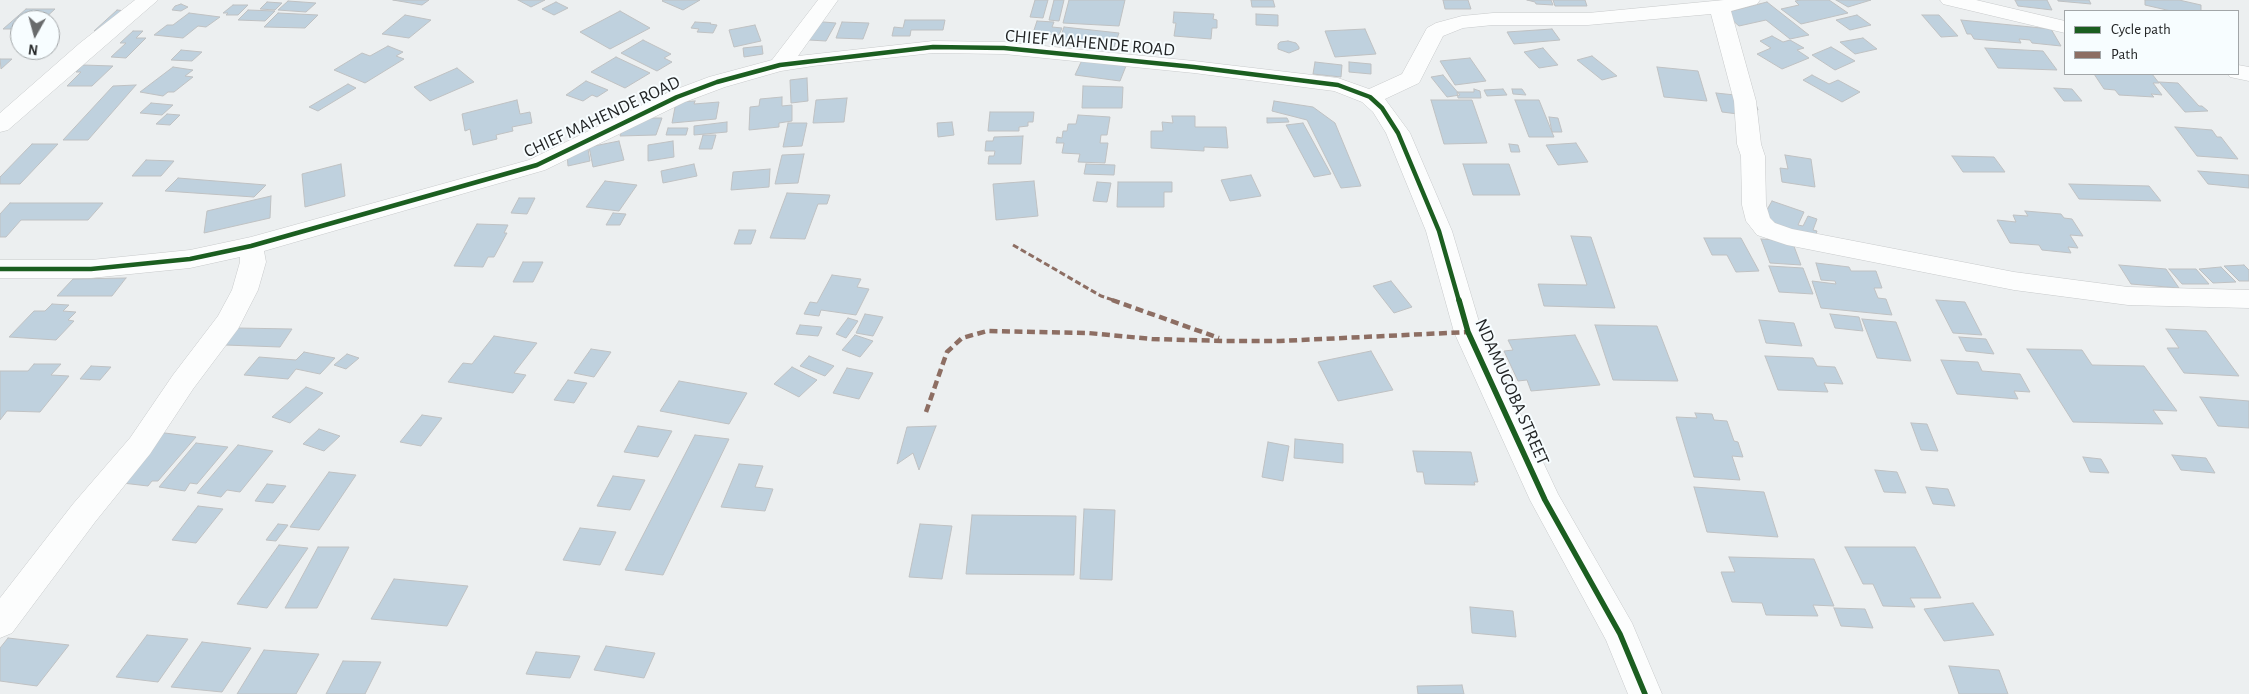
<!DOCTYPE html>
<html>
<head>
<meta charset="utf-8">
<style>
  body { margin:0 }
  #map { position:relative; width:2249px; height:694px; overflow:hidden; background:#eceff0; font-family:"Alegreya Sans",sans-serif }
  canvas { display:block }
  .legend { position:absolute; left:2064px; top:10px; width:175px; height:65px; box-sizing:border-box; background:#f7fdff; border:1px solid #a2a6a8; margin:0; padding:6px 9px; list-style:none; font-size:15px; color:#222425 }
  .legend li { display:flex; align-items:center; gap:10px; height:25px }
  .legend b { width:25px; border:1px solid #a2a6a8 }
  .north { position:absolute; left:10px; top:10px; width:50px; height:50px; box-sizing:border-box; background:#f7fdff; border:1px solid #a2a6a8; border-radius:50%; rotate:187deg; font-size:14px; font-weight:700; line-height:20px; text-align:center; color:#222425 }
  .north::after { content:''; display:block; margin:auto; width:18px; height:22px; background:#696b6c; clip-path:polygon(50% 0,100% 100%,50% 72%,0 100%) }
</style>
</head>
<body>
<div id="map">
<canvas width="2249" height="694"></canvas>
<ul class="legend">
<li><b style="height:6px;background:#1b5e20"></b>Cycle path</li>
<li><b style="height:6px;background:#8d6e63"></b>Path</li>
</ul>
<div class="north">N</div>
</div>
<script>
const ctx = document.querySelector('canvas').getContext('2d');
ctx.lineJoin = 'round';
function fill(path, color) { ctx.fillStyle = color; ctx.fill(path, 'evenodd'); }
const poly = rows => new Path2D(rows.map(r => 'M' + r).join(''));
function stroke(path, color, width, dash) { ctx.strokeStyle = color; ctx.lineWidth = width; ctx.lineCap = dash ? 'butt' : 'round'; ctx.setLineDash(dash || []); ctx.stroke(path); }
function label(font, color, halo, rows, align = 'center') {
  ctx.font = font + ' "Alegreya Sans",sans-serif'; ctx.lineWidth = 4; ctx.setLineDash([]); ctx.textBaseline = 'middle'; ctx.strokeStyle = halo; ctx.fillStyle = color; for (const [text, x, y, turn = 0] of rows) {
    ctx.save(); ctx.translate(x, y); ctx.rotate((+turn || 0) * Math.PI / 180); ctx.textAlign = isNaN(turn) ? turn : align; if (halo) ctx.strokeText(text, 0, 0); ctx.fillText(text, 0, 0); ctx.restore();
  }
}
const building = poly([
  [393,0,429,0,422,5,393,0],
  [518,0,545,0,531,7,518,0],
  [663,0,700,0,683,10,662,1,663,0],
  [1035,0,1048,0,1043,18,1030,17,1035,0],
  [1054,0,1064,0,1059,21,1049,20,1054,0],
  [1069,0,1125,0,1119,26,1063,23,1069,0],
  [1251,0,1273,0,1275,7,1252,7,1251,0],
  [1443,0,1468,0,1471,9,1445,9,1443,0],
  [1527,0,1551,0,1553,5,1536,4,1535,2,1527,0],
  [1553,0,1585,0,1587,6,1555,6,1553,0],
  [1800,0,1829,0,1848,13,1801,24,1781,9,1799,5,1795,1,1800,0],
  [1836,0,1871,0,1848,7,1836,0],
  [2015,0,2047,0,2052,10,2018,6,2015,0],
  [2058,0,2089,0,2091,4,2058,1,2058,0],
  [2145,0,2179,0,2201,5,2201,11,2171,11,2145,5,2145,0],
  [288,1,316,3,306,12,278,10,288,1],
  [267,2,282,3,275,10,260,9,267,2],
  [556,2,568,8,554,15,542,9,556,2],
  [1767,2,1809,35,1790,39,1766,20,1739,26,1724,13,1767,2],
  [181,4,188,7,181,11,172,10,175,6,181,4],
  [233,5,248,5,238,15,226,15,228,13,223,13,233,5],
  [26,9,55,9,43,20,20,20,20,29,3,29,26,9],
  [117,10,126,11,103,31,94,31,117,10],
  [248,10,275,11,265,21,238,20,248,10],
  [620,11,650,28,610,49,580,32,620,11],
  [1174,12,1214,14,1213,19,1217,20,1217,28,1212,28,1211,39,1174,36,1176,23,1173,23,1174,12],
  [189,13,220,17,206,27,198,26,183,38,154,35,167,25,173,25,189,13],
  [278,13,318,15,305,28,264,27,278,13],
  [1256,14,1278,15,1278,26,1256,25,1256,14],
  [405,15,431,20,409,38,382,34,405,15],
  [1857,15,1871,25,1850,30,1836,20,1857,15],
  [1922,15,1939,15,1958,36,1941,37,1922,15],
  [905,20,945,20,943,30,911,30,910,36,892,36,894,27,903,28,905,20],
  [1961,20,2051,29,2061,46,2032,43,2030,40,2019,39,2021,43,1974,39,1971,34,1967,34,1961,20],
  [811,21,836,23,826,41,809,40,811,21],
  [1037,21,1054,22,1052,27,1062,28,1059,35,1033,33,1037,21],
  [695,22,711,23,710,24,717,25,713,33,697,32,699,29,691,28,695,22],
  [842,22,869,23,863,39,836,38,842,22],
  [755,25,761,41,734,47,729,30,755,25],
  [1064,27,1119,33,1114,47,1059,41,1064,27],
  [1365,29,1376,54,1335,57,1325,31,1365,29],
  [1552,29,1560,40,1514,44,1507,32,1552,29],
  [133,31,143,31,136,38,146,38,126,58,111,57,126,43,120,43,133,31],
  [1772,36,1783,42,1790,40,1804,48,1797,50,1809,58,1782,69,1757,54,1771,48,1760,41,1772,36],
  [1863,38,1877,49,1855,54,1840,42,1863,38],
  [643,40,671,54,664,58,672,62,657,71,621,53,643,40],
  [1288,41,1296,43,1299,47,1299,49,1289,53,1278,49,1278,44,1280,42,1288,41],
  [388,46,403,52,396,56,404,59,365,83,334,70,362,53,370,56,388,46],
  [762,46,763,54,744,57,743,48,762,46],
  [1831,47,1855,61,1835,70,1812,55,1831,47],
  [1543,48,1558,65,1539,68,1524,52,1543,48],
  [1985,48,2043,51,2057,70,1998,68,1985,48],
  [181,50,202,52,192,61,171,60,181,50],
  [1592,56,1617,76,1602,80,1577,60,1592,56],
  [616,57,650,73,625,88,591,72,616,57],
  [1470,58,1486,81,1455,85,1440,61,1470,58],
  [0,59,12,59,1,69,0,59],
  [1082,60,1126,66,1120,81,1075,75,1082,60],
  [1315,62,1342,65,1341,77,1313,74,1315,62],
  [1349,62,1371,64,1371,74,1349,72,1349,62],
  [83,65,113,66,92,86,67,86,81,72,76,72,83,65],
  [173,67,193,70,185,76,193,77,174,92,168,92,163,96,140,92,173,67],
  [1657,67,1698,71,1707,101,1664,97,1657,67],
  [457,68,474,82,430,101,414,87,457,68],
  [2094,74,2152,74,2159,83,2153,83,2162,95,2151,94,2154,97,2119,95,2115,90,2104,89,2094,74],
  [1443,75,1460,95,1447,97,1431,77,1443,75],
  [1812,75,1829,84,1838,80,1860,92,1842,102,1803,80,1812,75],
  [807,78,808,101,791,103,790,80,807,78],
  [586,81,608,90,597,97,592,95,583,101,566,95,586,81],
  [2159,82,2178,83,2199,106,2202,106,2208,111,2185,112,2159,82],
  [348,84,356,88,318,111,309,107,348,84],
  [136,85,88,140,63,140,113,86,136,85],
  [1083,86,1123,87,1122,108,1082,108,1083,86],
  [2054,88,2072,89,2082,101,2064,101,2054,88],
  [1474,89,1480,91,1481,98,1458,98,1457,92,1474,92,1474,89],
  [1503,89,1507,95,1487,96,1484,90,1503,89],
  [1512,89,1522,89,1526,95,1513,94,1512,89],
  [1716,93,1735,95,1752,93,1758,110,1744,109,1746,115,1722,112,1716,93],
  [782,97,782,106,792,105,792,121,779,123,779,127,749,130,750,107,759,106,760,99,782,97],
  [847,98,844,122,813,123,816,100,847,98],
  [517,100,520,114,530,112,532,123,512,127,513,131,496,135,497,139,473,145,470,129,465,131,462,114,517,100],
  [1431,100,1472,100,1487,143,1444,144,1431,100],
  [1515,100,1539,100,1554,137,1529,137,1515,100],
  [695,101,694,104,719,102,716,119,672,123,676,102,695,101],
  [1274,101,1313,107,1335,123,1361,186,1341,188,1307,120,1272,111,1274,101],
  [151,103,173,105,162,115,140,113,151,103],
  [990,112,1034,112,1033,122,1028,122,1028,126,1019,127,1019,131,988,131,990,112],
  [167,114,180,115,170,125,156,124,167,114],
  [1078,115,1110,117,1107,135,1101,135,1100,143,1108,143,1105,163,1078,162,1080,154,1062,153,1064,143,1056,143,1057,137,1062,138,1063,131,1067,131,1068,124,1076,124,1078,115],
  [1172,116,1195,116,1195,127,1226,127,1228,148,1204,147,1204,151,1151,148,1151,131,1163,131,1162,122,1173,123,1172,116],
  [1549,117,1558,118,1562,132,1552,132,1549,117],
  [627,118,662,118,656,135,620,136,627,118],
  [1267,118,1287,118,1289,122,1267,123,1267,118],
  [727,122,727,132,694,135,694,126,727,122],
  [952,122,954,135,938,137,937,123,952,122],
  [788,123,807,123,802,146,783,147,788,123],
  [1303,123,1331,174,1314,177,1286,125,1303,123],
  [2175,127,2212,130,2217,137,2221,137,2238,159,2197,156,2175,127],
  [668,128,688,128,686,135,666,135,668,128],
  [703,135,716,135,712,149,699,149,703,135],
  [1023,136,1021,164,988,164,989,156,994,156,995,151,985,151,986,141,993,141,994,137,1023,136],
  [619,141,624,160,593,167,589,147,619,141],
  [673,141,674,157,648,161,648,145,673,141],
  [1576,143,1588,162,1558,165,1546,145,1576,143],
  [32,144,58,144,20,184,0,184,0,177,32,144],
  [1509,144,1518,145,1520,152,1511,152,1509,144],
  [588,149,590,161,568,166,567,154,588,149],
  [804,154,798,183,775,184,782,155,804,154],
  [1785,155,1811,159,1815,187,1782,182,1780,168,1788,169,1785,155],
  [1952,156,1994,157,2005,172,1963,172,1952,156],
  [146,160,174,161,161,176,132,176,146,160],
  [341,164,345,196,305,207,302,174,341,164],
  [694,164,697,176,663,183,661,171,694,164],
  [1086,164,1115,165,1114,175,1084,174,1086,164],
  [1463,164,1509,164,1520,195,1473,195,1463,164],
  [770,169,769,187,731,190,733,172,770,169],
  [2198,171,2249,175,2249,188,2208,184,2198,171],
  [1251,175,1261,196,1230,201,1221,180,1251,175],
  [178,178,266,185,254,197,165,191,178,178],
  [605,181,637,185,619,211,586,207,605,181],
  [1034,181,1038,216,996,220,993,184,1034,181],
  [1097,182,1111,183,1107,202,1093,201,1097,182],
  [1118,182,1172,182,1172,192,1164,192,1164,207,1117,207,1118,182],
  [2069,184,2149,186,2161,201,2079,199,2069,184],
  [787,193,830,195,827,204,818,204,805,239,770,238,787,193],
  [271,196,270,218,204,233,207,211,271,196],
  [519,198,535,198,527,214,511,213,519,198],
  [1772,201,1804,212,1798,225,1803,226,1808,216,1817,219,1813,230,1817,231,1814,240,1760,222,1772,201],
  [10,203,103,203,88,220,21,220,6,237,0,237,0,214,10,203],
  [2025,211,2061,214,2064,218,2072,219,2083,236,2070,235,2078,248,2068,247,2071,253,2042,250,2039,245,2010,243,1997,220,2016,222,2013,215,2028,216,2025,211],
  [613,213,626,214,620,225,606,225,613,213],
  [477,224,508,225,504,233,507,233,494,257,488,257,483,267,454,266,477,224],
  [739,230,756,230,751,244,734,244,739,230],
  [1571,236,1591,237,1615,308,1544,306,1538,284,1587,285,1571,236],
  [1704,238,1741,238,1759,271,1736,272,1727,255,1712,255,1704,238],
  [1761,239,1792,241,1801,265,1770,263,1761,239],
  [523,262,543,262,533,282,513,282,523,262],
  [1816,263,1849,267,1851,271,1876,271,1882,288,1874,288,1878,298,1886,299,1892,315,1821,308,1812,281,1836,284,1835,281,1821,280,1816,263],
  [2119,265,2166,269,2179,288,2131,284,2119,265],
  [2244,265,2249,270,2249,281,2239,281,2224,266,2244,265],
  [1769,266,1803,268,1813,294,1779,292,1769,266],
  [2221,267,2236,282,2213,283,2199,269,2221,267],
  [2169,269,2196,269,2209,284,2182,284,2169,269],
  [832,275,861,279,857,287,869,289,856,315,821,310,819,316,804,314,810,302,817,303,832,275],
  [126,278,112,296,57,296,73,279,126,278],
  [1391,281,1412,307,1394,313,1373,286,1391,281],
  [1936,300,1965,302,1982,335,1953,333,1936,300],
  [52,304,69,305,63,311,76,312,68,320,74,321,56,340,9,337,34,311,45,311,52,304],
  [865,314,883,317,873,336,856,333,865,314],
  [1830,314,1859,317,1863,331,1835,328,1830,314],
  [848,318,858,321,846,338,836,334,848,318],
  [1862,319,1896,322,1911,361,1877,358,1862,319],
  [1759,320,1794,323,1802,346,1766,343,1759,320],
  [800,325,822,327,818,336,796,334,800,325],
  [1595,325,1657,326,1678,381,1613,380,1595,325],
  [237,328,292,329,280,347,225,345,237,328],
  [2166,329,2206,331,2239,376,2184,373,2167,348,2179,348,2166,329],
  [855,335,873,341,860,357,842,350,855,335],
  [1575,335,1600,385,1531,391,1527,380,1518,381,1504,351,1513,350,1508,340,1575,335],
  [494,336,537,343,514,373,526,375,513,393,448,382,463,363,472,364,494,336],
  [1959,337,1986,339,1994,354,1966,351,1959,337],
  [591,349,611,352,594,377,574,373,591,349],
  [2027,349,2082,350,2092,365,2144,366,2177,411,2153,410,2163,424,2073,422,2027,349],
  [1371,351,1393,390,1338,401,1318,362,1371,351],
  [304,352,335,358,320,374,296,369,288,379,244,375,259,357,296,360,304,352],
  [347,354,359,358,346,369,334,365,347,354],
  [809,356,834,366,825,376,800,366,809,356],
  [1765,356,1813,358,1817,366,1835,367,1843,384,1824,383,1828,392,1778,390,1765,356],
  [1941,360,1978,362,1982,371,2020,374,2030,392,2014,391,2018,399,1957,394,1941,360],
  [34,364,61,364,51,375,69,376,40,412,7,411,0,420,0,371,28,371,34,364],
  [91,366,111,367,100,380,80,379,91,366],
  [792,367,817,380,799,397,774,384,792,367],
  [847,368,873,373,859,399,833,393,847,368],
  [568,380,587,383,574,403,554,400,568,380],
  [679,381,747,393,729,424,660,411,679,381],
  [306,387,323,393,290,423,272,417,306,387],
  [2200,397,2249,401,2249,428,2218,426,2200,397],
  [1695,413,1712,414,1714,420,1727,421,1734,441,1738,442,1743,457,1732,456,1740,480,1694,477,1676,417,1697,418,1695,413],
  [422,415,442,418,421,446,400,442,422,415],
  [1911,423,1927,424,1938,451,1921,450,1911,423],
  [638,426,672,431,658,457,624,452,638,426],
  [936,426,919,470,913,453,897,464,907,427,936,426],
  [319,429,340,436,324,451,303,444,319,429],
  [157,432,196,437,158,481,152,481,148,486,114,482,157,432],
  [695,435,729,439,663,575,625,570,695,435],
  [1295,439,1343,444,1343,463,1294,458,1295,439],
  [1268,442,1289,446,1283,481,1262,477,1268,442],
  [196,443,228,447,197,484,190,483,185,491,159,487,196,443],
  [238,445,273,451,240,492,227,490,221,497,197,493,238,445],
  [1413,451,1471,452,1478,482,1474,482,1475,485,1425,484,1423,472,1417,472,1413,451],
  [2172,455,2206,458,2215,473,2181,470,2172,455],
  [2083,457,2101,459,2109,473,2090,472,2083,457],
  [739,464,763,466,755,487,773,489,765,511,721,507,739,464],
  [1875,470,1897,472,1906,493,1884,492,1875,470],
  [329,472,356,475,319,530,290,527,329,472],
  [613,476,645,480,630,510,597,506,613,476],
  [267,484,286,486,273,503,255,501,267,484],
  [1694,487,1764,492,1778,537,1707,532,1694,487],
  [1926,487,1948,489,1955,506,1933,504,1926,487],
  [198,506,223,509,196,543,172,540,198,506],
  [1084,509,1115,510,1112,580,1080,579,1084,509],
  [972,515,1076,516,1074,575,966,574,972,515],
  [278,524,288,525,276,541,266,540,278,524],
  [920,524,952,526,942,579,909,577,920,524],
  [580,528,616,532,600,565,563,560,580,528],
  [279,545,308,548,267,608,237,604,279,545],
  [318,547,349,547,317,608,285,608,318,547],
  [1845,547,1915,547,1941,598,1910,598,1915,607,1883,606,1873,584,1863,584,1845,547],
  [1729,557,1814,559,1834,606,1813,605,1818,616,1766,615,1762,603,1732,602,1721,572,1735,572,1729,557],
  [394,579,468,586,447,626,371,619,394,579],
  [1973,603,1994,635,1944,641,1924,609,1973,603],
  [1470,607,1513,611,1516,637,1472,633,1470,607],
  [1834,608,1865,609,1873,628,1841,626,1834,608],
  [147,635,188,639,158,682,116,677,147,635],
  [8,638,69,645,37,686,0,681,0,648,8,638],
  [202,642,251,648,222,692,171,687,202,642],
  [606,646,655,653,644,678,594,670,606,646],
  [264,650,319,654,296,694,237,694,264,650],
  [536,652,580,656,570,678,526,674,536,652],
  [343,661,381,662,365,694,326,694,343,661],
  [1949,666,1999,670,2008,694,1959,694,1949,666],
  [1462,685,1464,694,1418,694,1417,686,1462,685]
]);
fill(building, '#bfd1de');
stroke(building, '#bfc1c2', 1);
const minor = poly([
  [135,0,158,0,8,130,0,132,0,113,80,43,135,0],
  [818,0,838,0,798,56,933,41,1004,42,1194,61,1338,78,1369,89,1402,74,1427,28,1436,23,1462,16,1493,13,1588,13,1724,0,1760,0,1757,4,1731,11,1756,101,1761,144,1765,156,1766,205,1770,218,1775,223,1792,229,2014,272,2128,287,2249,290,2249,308,2128,305,2014,290,1787,245,1757,235,1746,221,1742,205,1741,156,1737,144,1734,101,1711,14,1588,25,1493,25,1463,28,1443,36,1419,83,1385,99,1410,133,1452,231,1482,332,1558,494,1632,623,1662,694,1628,694,1606,640,1530,500,1454,332,1426,231,1386,133,1373,112,1362,102,1334,91,1194,73,1004,54,933,53,813,66,781,71,725,87,685,102,545,170,264,251,266,262,258,290,238,329,193,389,150,454,95,522,12,633,0,638,0,598,73,504,130,438,173,375,218,316,232,290,240,262,240,257,190,268,91,278,0,278,0,260,91,260,190,250,251,237,529,160,669,92,709,77,772,60,818,0],
  [1940,0,1976,0,2065,21,2065,33,1943,4,1940,0],
  [2238,65,2249,67,2249,81,2230,77,2228,74,2238,74,2238,65]
]);
stroke(minor, '#c8cacb', 1);
fill(minor, '#fcfdfd');
stroke(poly([
  [1013,245,1101,296,1116,301]
]), '#8d6e63', 3, [6, 3]);
stroke(poly([
  [1112,300,1219,338],
  [926,412,947,352,962,338,987,331,1088,333,1152,339,1226,341,1280,341,1468,332]
]), '#8d6e63', 4.5, [8, 4.5]);
stroke(poly([
  [0,269,91,269,190,259,251,246,537,165,677,97,717,82,780,65,933,47,1004,48,1194,67,1338,85,1370,97,1382,108,1398,133,1439,231,1459,301]
]), '#1b5e20', 4.5);
stroke(poly([
  [1459,300,1468,332,1545,500,1620,634,1645,694]
]), '#1b5e20', 5.5);
label('18px', '#222425', '#f7fdff', [
  ["CHIEF MAHENDE ROAD",1090,43,5],
  ["CHIEF MAHENDE ROAD",602,117,-25],
  ["NDAMUGOBA STREET",1512,392,66]
]);
</script>
</body>
</html>
